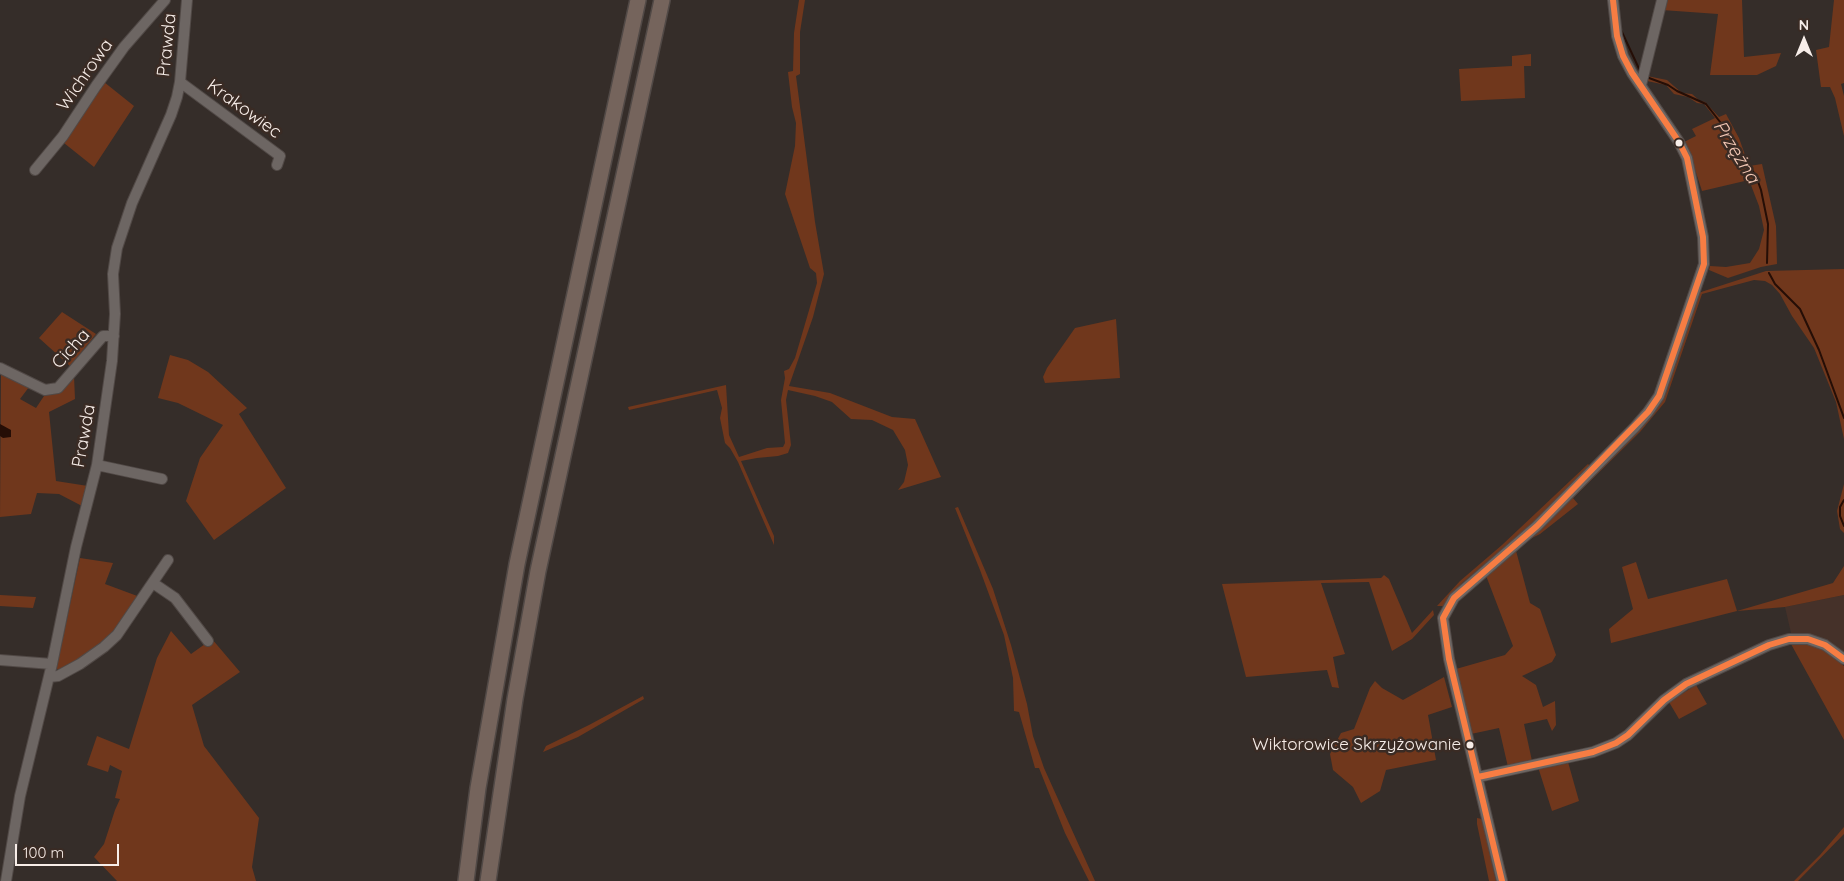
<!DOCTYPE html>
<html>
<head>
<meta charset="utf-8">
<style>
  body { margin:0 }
  #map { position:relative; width:1844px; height:881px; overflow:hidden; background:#352d29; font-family:Quicksand,sans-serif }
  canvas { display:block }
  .north { position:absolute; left:1779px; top:15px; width:50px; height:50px; -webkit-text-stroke:4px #3a2b24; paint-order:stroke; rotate:0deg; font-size:14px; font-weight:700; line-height:20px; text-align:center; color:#f7ede8 }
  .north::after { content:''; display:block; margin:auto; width:18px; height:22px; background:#f7ede8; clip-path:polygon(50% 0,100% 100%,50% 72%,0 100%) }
  .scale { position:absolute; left:15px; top:844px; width:104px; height:22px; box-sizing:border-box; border:2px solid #f7ede8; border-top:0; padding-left:6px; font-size:15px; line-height:18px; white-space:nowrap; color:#f7ede8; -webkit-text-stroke:4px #3a2b24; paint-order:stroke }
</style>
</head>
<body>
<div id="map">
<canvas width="1844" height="881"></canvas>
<div class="north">N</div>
<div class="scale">100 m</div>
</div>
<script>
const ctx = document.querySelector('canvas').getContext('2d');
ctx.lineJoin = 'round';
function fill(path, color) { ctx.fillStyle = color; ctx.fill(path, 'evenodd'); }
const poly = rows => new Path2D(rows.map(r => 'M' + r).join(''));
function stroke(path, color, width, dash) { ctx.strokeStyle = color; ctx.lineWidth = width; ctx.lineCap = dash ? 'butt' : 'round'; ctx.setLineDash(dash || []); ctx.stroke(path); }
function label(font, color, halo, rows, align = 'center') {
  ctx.font = font + ' Quicksand,sans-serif'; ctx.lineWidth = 5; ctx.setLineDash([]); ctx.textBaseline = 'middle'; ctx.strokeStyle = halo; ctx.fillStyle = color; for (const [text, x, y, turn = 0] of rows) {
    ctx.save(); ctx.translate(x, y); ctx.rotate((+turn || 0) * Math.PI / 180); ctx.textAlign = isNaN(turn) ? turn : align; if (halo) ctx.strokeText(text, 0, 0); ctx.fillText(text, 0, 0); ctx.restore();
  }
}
fill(poly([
  [1844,595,1844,652,1819,637,1806,633,1791,633,1785,607]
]), '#453129');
fill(poly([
  [799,0,805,0,800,32,800,74,796,76,815,222,824,274,813,317,789,386,830,393,892,417,915,419,941,477,898,490,904,482,908,465,905,450,893,430,872,420,851,419,832,402,815,396,788,390,786,400,791,445,788,453,778,456,757,458,741,461,774,536,774,545,738,462,730,448,725,443,720,418,722,408,717,390,629,410,628,407,726,385,729,435,739,457,767,448,783,447,785,443,781,400,785,378,784,371,789,369,795,358,817,283,816,273,810,268,785,194,795,146,796,123,792,107,788,72,793,71,794,33],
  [1664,0,1742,0,1744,57,1781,53,1776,66,1757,75,1710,75,1718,14,1662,10],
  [1834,0,1844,0,1844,83,1841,84,1844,96,1844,136,1835,98,1830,87,1821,87,1816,50,1829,47],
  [1531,54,1531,66,1524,66,1525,98,1461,101,1459,69,1512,66,1512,56],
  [1647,76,1667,80,1682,93,1692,94,1700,101,1705,102,1719,117,1726,114,1739,138,1749,166,1762,164,1776,226,1777,264,1761,267,1728,278,1709,270,1710,266,1726,267,1750,263,1759,249,1764,230,1759,206,1749,180,1702,191,1688,148,1684,142,1696,136,1692,129,1715,118,1704,104,1697,103,1688,97,1674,94,1666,85,1647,81],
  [104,82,134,106,94,167,64,143],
  [1844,269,1844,439,1836,402,1814,348,1792,316,1780,294,1772,285,1765,281,1754,280,1702,294,1665,402,1640,432,1573,498,1578,504,1540,534,1522,543,1651,414,1698,293,1766,271],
  [62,312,96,334,70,366,39,338],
  [1116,319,1120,378,1045,383,1043,377,1047,368,1075,328],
  [170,355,188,360,208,372,247,408,239,414,286,488,214,540,186,501,200,458,223,425,178,403,158,398],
  [1,373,29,387,20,399,36,408,46,393,74,376,75,399,49,412,56,481,88,486,82,506,59,494,37,493,31,514,0,517],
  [1588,464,1591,467,1529,527,1462,583,1443,606,1437,606,1460,581,1502,545],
  [1844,484,1844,533,1840,529,1837,511],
  [958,507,993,589,1011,645,1027,704,1033,736,1044,768,1095,881,1089,881,1065,833,1039,768,1035,768,1019,712,1014,711,1013,678,1004,635,980,570,955,508],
  [1515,547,1530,603,1540,609,1556,655,1552,662,1522,676,1536,685,1543,707,1555,701,1556,725,1552,731,1547,719,1524,724,1532,761,1508,767,1499,728,1471,734,1456,669,1505,655,1513,646,1485,573],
  [80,558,113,563,105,584,140,597,118,630,100,648,63,670,56,669],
  [1636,562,1648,599,1727,579,1737,611,1833,583,1844,566,1844,595,1785,607,1737,611,1611,643,1609,629,1633,609,1622,567],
  [1384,575,1389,579,1412,633,1433,610,1434,615,1412,639,1392,651,1369,582,1321,583,1345,654,1333,657,1339,688,1332,687,1327,670,1246,677,1222,584,1381,578],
  [0,595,36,597,33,608,0,606],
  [171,631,191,654,212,639,240,672,192,705,204,746,259,818,252,867,256,881,117,881,94,857,104,844,115,810,120,799,115,798,122,771,110,765,108,772,87,765,97,736,129,749,157,658],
  [1803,641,1823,649,1844,666,1844,740,1791,644],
  [1444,677,1452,707,1428,715,1436,760,1386,770,1380,791,1361,803,1353,787,1333,770,1330,754,1341,733,1354,729,1370,688,1375,681,1382,688,1403,700],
  [1696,685,1707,704,1679,719,1669,702],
  [643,696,644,699,578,737,543,752,546,746,589,725],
  [1568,762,1579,801,1552,811,1538,767],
  [1477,818,1482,819,1496,881,1489,881,1477,824],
  [1844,827,1844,834,1798,881,1794,881,1820,855]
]), '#70371c');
fill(poly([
  [0,424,11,430,11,437,3,438,0,436]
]), '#250e06');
stroke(poly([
  [1621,30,1641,73],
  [1649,78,1668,85,1677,91,1706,104,1724,127,1756,176,1761,190,1768,224,1767,263],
  [1769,273,1775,284,1800,309,1819,350,1844,418],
  [1844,500,1840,507,1840,516,1844,526]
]), '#250e06', 2);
const minor = poly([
  [180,82,280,156,277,165],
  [1641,85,1662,0],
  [35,170,63,136,96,86,124,47,165,0],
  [0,368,45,390,58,388,103,336,114,336],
  [97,465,162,479],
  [153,583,175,598,208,641],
  [0,660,52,664],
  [49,677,58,676,80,664,104,647,117,635,168,560],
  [1478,777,1593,752,1616,743,1628,735,1664,700,1686,684,1769,645,1789,639,1808,639,1825,645,1844,659],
  [6,881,20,796,52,664,76,547,97,465,112,361,115,314,113,274,117,248,132,203,171,115,177,97,180,82,187,0],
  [1502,881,1449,659,1443,618,1454,598,1537,526,1635,427,1648,412,1659,396,1704,264,1703,237,1687,158,1679,142,1632,73,1623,56,1617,36,1613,0]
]);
const highway = poly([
  [466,881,478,788,517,564,638,0],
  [488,881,515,699,538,571,662,0]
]);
stroke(minor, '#514946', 12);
stroke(highway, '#514946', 18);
stroke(minor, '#6d6663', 10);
stroke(highway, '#75645c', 15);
stroke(poly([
  [1478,777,1593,752,1616,743,1628,735,1664,700,1686,684,1769,645,1789,639,1808,639,1825,645,1844,659],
  [1502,881,1449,659,1443,618,1454,598,1537,526,1648,412,1659,396,1704,264,1703,237,1687,158,1679,142,1632,73,1623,56,1617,36,1613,0]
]), '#f77d43', 6);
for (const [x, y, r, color] of [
  [1679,143,4.5,"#f7ede8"],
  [1470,745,4.5,"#f7ede8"]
]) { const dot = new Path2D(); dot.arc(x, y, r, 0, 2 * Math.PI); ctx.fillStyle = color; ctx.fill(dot); stroke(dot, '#3a2b24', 2); }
label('17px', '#f7ede8', '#3a2b24', [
  ["Wiktorowice Skrzyżowanie",1461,745]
], 'right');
label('18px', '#f7ede8', '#3a2b24', [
  ["Prawda",167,45,-84],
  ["Wichrowa",85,75,-55],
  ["Krakowiec",244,109,36],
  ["Cicha",71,349,-48],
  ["Prawda",84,436,-80]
]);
label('italic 19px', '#f4c8b5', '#3a2b24', [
  ["Przężna",1736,152,58]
]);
</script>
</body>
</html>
